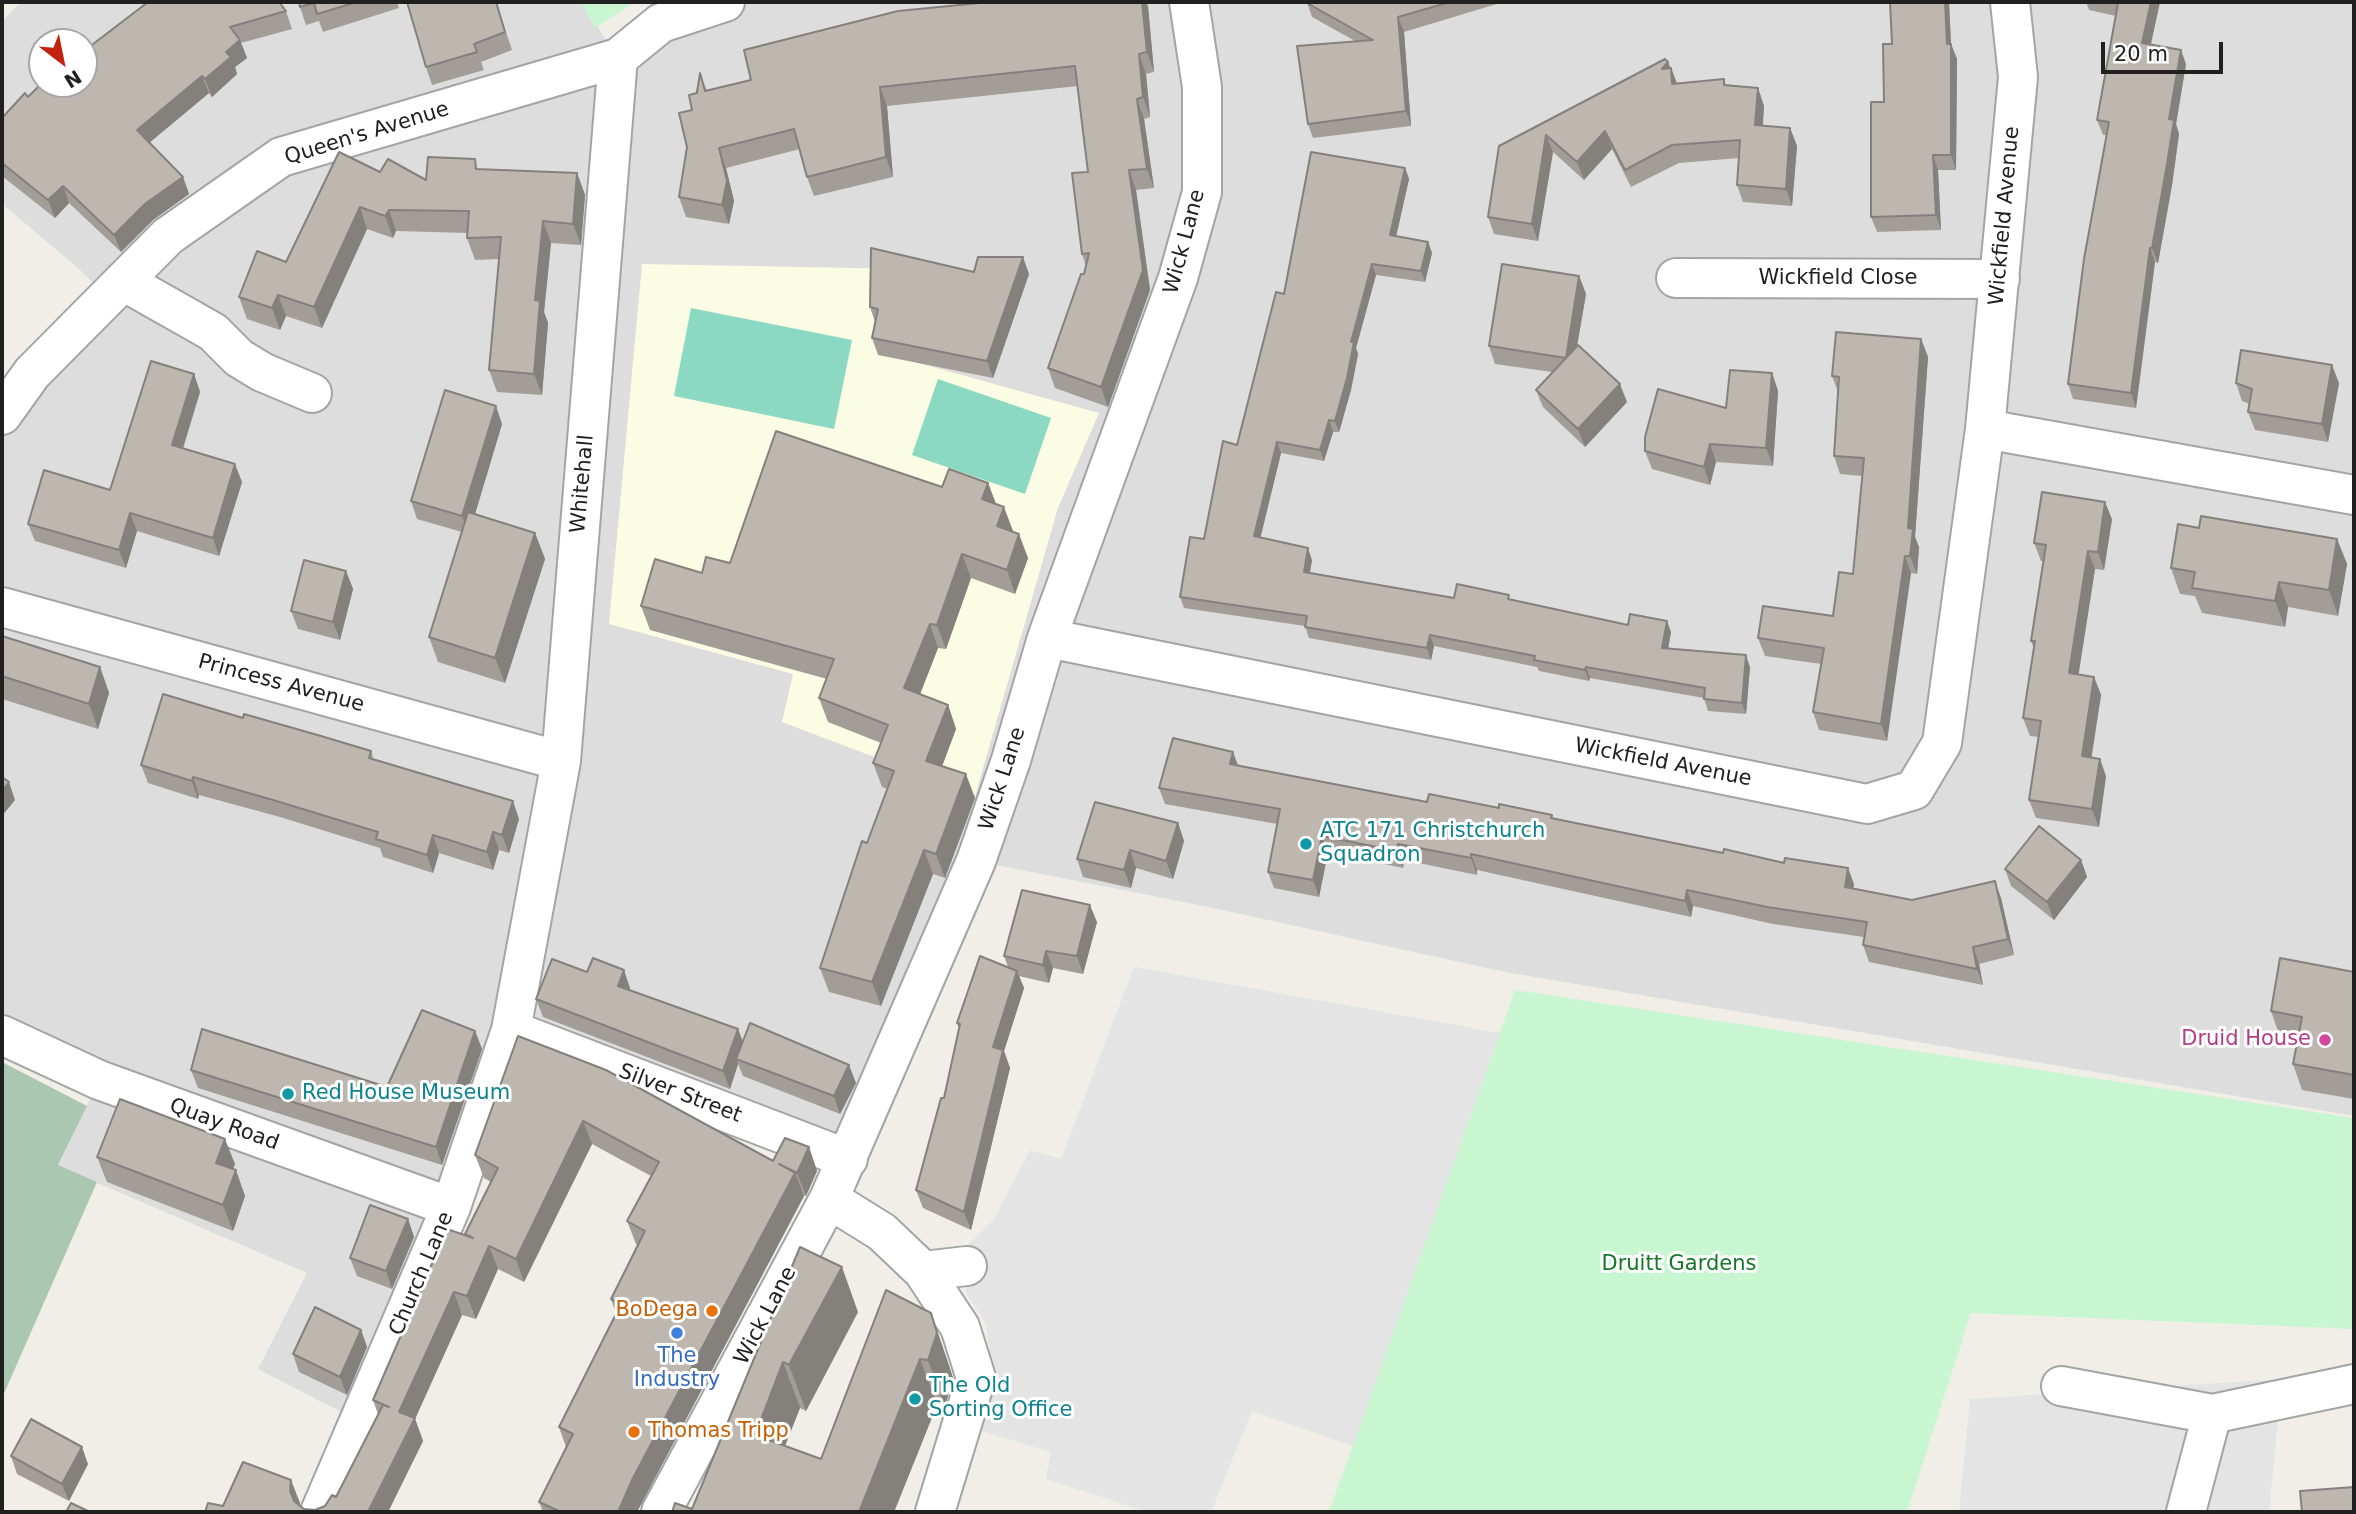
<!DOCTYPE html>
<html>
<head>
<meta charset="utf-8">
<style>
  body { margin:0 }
  #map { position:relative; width:2356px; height:1514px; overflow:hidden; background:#f0eee7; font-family:"DejaVu Sans",sans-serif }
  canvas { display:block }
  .frame { position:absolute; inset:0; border:4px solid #202020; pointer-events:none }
  .north { position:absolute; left:28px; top:28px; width:70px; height:70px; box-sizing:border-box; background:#fff; border:2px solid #a6a6a6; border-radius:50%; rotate:148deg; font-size:19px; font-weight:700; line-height:28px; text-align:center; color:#202020 }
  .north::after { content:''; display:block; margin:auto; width:24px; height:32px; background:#c1230f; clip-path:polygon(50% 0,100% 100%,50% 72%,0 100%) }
  .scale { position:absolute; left:2101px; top:42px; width:122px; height:32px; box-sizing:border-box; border:4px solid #202020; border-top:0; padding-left:9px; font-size:21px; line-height:24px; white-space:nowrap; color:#202020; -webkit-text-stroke:5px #fff; paint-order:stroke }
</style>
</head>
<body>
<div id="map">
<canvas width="2356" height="1514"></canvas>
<div class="frame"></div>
<div class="north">N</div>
<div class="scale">20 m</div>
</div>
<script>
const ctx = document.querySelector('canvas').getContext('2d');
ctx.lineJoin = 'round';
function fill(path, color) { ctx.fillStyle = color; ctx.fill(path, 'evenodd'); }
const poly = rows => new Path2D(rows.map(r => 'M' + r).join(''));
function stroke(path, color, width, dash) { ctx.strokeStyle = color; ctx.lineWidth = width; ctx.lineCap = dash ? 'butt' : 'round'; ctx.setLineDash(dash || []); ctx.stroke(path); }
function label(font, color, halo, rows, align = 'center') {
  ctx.font = font + ' "DejaVu Sans",sans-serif'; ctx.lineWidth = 6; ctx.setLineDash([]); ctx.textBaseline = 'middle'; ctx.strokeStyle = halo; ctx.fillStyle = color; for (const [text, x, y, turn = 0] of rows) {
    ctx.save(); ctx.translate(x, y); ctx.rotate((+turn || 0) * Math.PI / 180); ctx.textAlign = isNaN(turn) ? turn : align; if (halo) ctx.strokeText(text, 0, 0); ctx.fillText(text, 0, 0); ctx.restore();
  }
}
fill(poly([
  [21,2,581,2,618,58,725,2,2354,2,2354,1116,1505,972,1209,907,976,861,848,1159,511,1030,359,1421,258,1369,307,1273,58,1166,99,1080,2,1035,2,415,107,297,77,267,2,204,2,21],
  [42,42,84,42,84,84,42,84]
]), '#dedddd');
fill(poly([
  [642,264,906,269,893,356,1099,413,1058,508,975,796,906,773,906,769,782,722,793,674,609,624]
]), '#fafde3');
fill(poly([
  [2,1062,87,1106,58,1165,97,1182,2,1398]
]), '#aac7b1');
fill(poly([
  [581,2,635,2,595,28],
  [1515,990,2354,1118,2354,1329,1971,1313,1907,1512,1329,1512]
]), '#c8f6d1');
fill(poly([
  [691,308,852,340,834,429,674,396],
  [938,379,1051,418,1025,494,912,455]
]), '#8bd9c3');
fill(poly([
  [1134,967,1500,1033,1353,1446,1252,1411,1211,1512,1148,1512,1046,1479,1051,1452,975,1429,991,1362,986,1324,966,1293,968,1245,994,1219,1030,1150,1061,1159],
  [2282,1379,2269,1512,1959,1512,1970,1399]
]), '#e4e4e4');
const minor = poly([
  [1676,278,2000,279],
  [123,281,213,332,239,358,262,372,312,393],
  [2,415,32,373,168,236,281,157,618,58,661,23,725,2],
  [1985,429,2354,495],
  [2,607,561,761],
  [1047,638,1867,804,1914,790,1942,743,1985,429,2018,77,2010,2],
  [511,1030,848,1159],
  [2,1035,99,1080,451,1207],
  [829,1199,882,1232,923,1271,960,1327,976,1378,935,1512],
  [923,1271,967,1266],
  [2061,1386,2212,1414,2354,1384],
  [320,1512,451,1207,511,1030,561,761,618,58],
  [661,1512,829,1199,976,861,1011,760,1047,638,1178,278,1202,192,1202,87,1189,2],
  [2186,1512,2212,1414]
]);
stroke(minor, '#a4a4a4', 42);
stroke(minor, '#fff', 38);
fill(poly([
  [148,2,286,11,292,29,241,43,247,58,235,67,237,74,212,97,209,93,149,143,183,177,189,194,153,220,121,252,69,203,55,218,2,176,2,118],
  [299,2,397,2,399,8,323,32,319,21,306,25,300,7],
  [496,2,512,50,481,62,484,70,432,85,426,67],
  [1307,2,1500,2,1500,3,1404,32,1411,126,1313,138,1308,124,1355,41,1312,17],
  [1890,2,1949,2,1951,44,1957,59,1956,170,1938,170,1941,230,1877,232,1871,217,1884,102,1892,44],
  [2086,2,2160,2,2150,44,2186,64,2176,124,2179,134,2172,185,2158,263,2155,262,2136,408,2073,399,2068,384,2107,135,2103,135,2097,120,2116,16,2089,10],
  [1148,6,1154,72,1146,74,1150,117,1144,119,1154,188,1136,190,1150,290,1108,407,1055,388,1048,368,1084,274,1086,266,1082,254,1088,172,1078,86,887,106,893,177,814,196,807,177,800,149,726,168,734,201,729,224,686,217,679,197,692,110,700,73,707,91],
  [1668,62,1670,68,1671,68,1677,84,1724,79,1726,85,1758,88,1764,106,1763,126,1790,128,1797,146,1792,206,1743,202,1737,185,1739,158,1679,163,1631,187,1612,149,1584,180,1553,152,1538,241,1494,234,1488,217,1499,146],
  [1405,168,1409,179,1396,236,1428,242,1432,253,1425,282,1376,275,1356,348,1358,354,1351,390,1339,432,1333,432,1324,461,1281,453,1260,538,1312,560,1310,573,1454,598,1510,600,1628,625,1671,632,1668,649,1750,667,1746,714,1708,711,1704,698,1590,678,1589,681,1539,671,1537,667,1434,646,1431,660,1309,638,1305,626,1184,608,1180,597,1204,539,1237,445,1284,294],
  [479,169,577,173,585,195,581,245,551,243,544,312,548,323,542,395,497,392,489,370,499,259,475,260,467,238,468,233,396,231,393,238,367,229,322,328,286,316,280,330,247,319,239,297,286,262,380,172,426,180],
  [974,272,1029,274,993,378,878,355,872,338,875,322,870,307],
  [1579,276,1586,294,1577,346,1627,402,1585,447,1543,407,1536,390,1552,372,1495,364,1489,346],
  [1921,339,1928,357,1915,537,1919,547,1917,574,1911,573,1887,741,1819,730,1813,712,1821,664,1765,656,1758,638,1833,616,1853,574,1862,476,1840,474,1834,456,1838,392,1832,376],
  [1772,373,1778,391,1773,466,1716,462,1710,485,1652,469,1645,451,1726,408],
  [194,374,200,392,183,449,242,482,219,556,137,531,126,568,35,541,28,524,110,490],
  [2236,383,2339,383,2328,442,2255,430,2248,412,2250,404,2242,401],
  [502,424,475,514,535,533,545,559,505,683,438,662,429,637,462,532,417,519,411,501],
  [988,483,996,504,1028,558,1015,594,971,578,946,649,938,648,920,694,948,705,956,729,942,766,975,798,945,878,933,874,881,1006,829,992,820,968,888,789,882,787,873,763,881,743,828,722,819,698,827,679,650,630,641,606,702,573,730,563,942,487],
  [2112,519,2104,570,2095,569,2078,675,2094,677,2101,695,2091,758,2106,776,2099,827,2036,818,2029,800,2039,737,2030,736,2023,718,2034,649,2031,641,2043,561,2041,561,2034,543],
  [2199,528,2337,539,2347,564,2338,616,2288,607,2285,627,2202,613,2195,596,2180,594,2171,568],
  [346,571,353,589,340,640,298,629,291,611],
  [2,636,100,667,109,693,98,729,2,699],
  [243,718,371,751,374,760,519,819,509,853,499,850,493,870,439,853,433,873,383,857,380,848,280,817,199,795,198,799,148,783,141,765],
  [1238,765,1427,802,1499,808,1552,815,1553,819,1854,884,1853,888,1912,900,2001,898,2014,955,1979,964,1983,985,1869,962,1863,945,1864,937,1773,924,1693,906,1691,917,1477,870,1477,875,1404,860,1403,868,1328,852,1319,897,1274,888,1268,872,1277,824,1165,804,1159,788],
  [1178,823,1184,841,1173,879,1136,868,1131,888,1083,877,1077,859],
  [2081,860,2087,877,2054,920,2011,886,2005,869],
  [1097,922,1083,974,1053,968,1049,983,1019,976,1024,988,1004,1051,1010,1068,971,1230,923,1208,916,1190,944,1098,959,1029,957,1023,1008,967,1004,956],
  [2354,972,2354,1099,2302,1090,2293,1064,2297,1040,2280,1037,2271,1011],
  [630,988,629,990,743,1041,856,1083,840,1114,743,1076,738,1064,730,1089,543,1017,536,999],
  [475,1031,482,1049,442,1165,198,1088,191,1070,387,1087],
  [518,1036,773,1161,809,1147,817,1171,806,1196,803,1195,804,1196,637,1512,543,1512,539,1502,566,1447,559,1427,616,1314,611,1299,637,1245,636,1244,627,1221,651,1176,592,1144,524,1282,498,1269,476,1319,462,1315,415,1419,423,1441,388,1512,205,1512,223,1506,300,1503,300,1506,304,1509,315,1510,325,1506,336,1497,378,1414,373,1400,465,1235,491,1182,484,1178,475,1155],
  [97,1157,235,1164,233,1169,245,1196,233,1231,107,1182],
  [408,1219,414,1237,392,1289,357,1276,350,1258],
  [800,1247,858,1312,806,1411,800,1408,785,1446,821,1459,931,1313,947,1359,953,1378,945,1406,937,1405,894,1512,672,1512,692,1509],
  [361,1330,367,1347,347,1395,299,1372,293,1354],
  [11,1456,88,1464,69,1501,17,1474]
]), '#a39d97');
fill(poly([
  [1142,2,1146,2,1148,6,1154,72,1147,52],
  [1945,2,1949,2,1951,45,1951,44,1957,59,1956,170,1951,155],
  [2151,2,2160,2,2148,58,2142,43],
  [1398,17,1404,32,1411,126,1406,111],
  [240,40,247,58,235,67,237,74,212,97,205,79,226,52],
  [2181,50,2186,64,2176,124,2179,134,2172,185,2158,263,2152,248,2169,119],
  [1139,54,1146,74,1150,117,1143,97],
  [1668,62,1672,72,1671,68,1678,86,1678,102,1662,69],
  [202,76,209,93,143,148,137,130],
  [880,87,887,106,893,177,886,157],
  [1758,88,1764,106,1761,143,1755,125],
  [1137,99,1144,119,1154,188,1147,169],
  [1790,128,1797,146,1792,206,1786,189],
  [1605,131,1612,149,1584,180,1577,162],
  [1546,135,1553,152,1538,241,1532,224],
  [719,148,726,168,734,201,729,224,722,205],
  [1933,155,1938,170,1941,230,1936,215],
  [1405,168,1409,179,1394,246,1390,235],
  [1129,170,1136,190,1150,290,1108,407,1101,387],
  [577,173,585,195,581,245,573,224],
  [183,177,189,194,153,220,121,252,114,235,146,203],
  [63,186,69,203,55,218,48,200],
  [360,207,367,229,322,328,314,307],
  [389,210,396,231,393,238,385,216],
  [543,221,551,243,544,312,548,323,542,395,534,374,535,300],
  [1428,242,1432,253,1425,282,1421,271],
  [2150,248,2155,262,2136,408,2131,393],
  [1023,257,1029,274,993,378,987,361],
  [1372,264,1376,275,1356,348,1358,354,1351,390,1339,432,1335,421,1351,342],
  [1579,276,1586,294,1572,375,1566,358],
  [278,295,286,316,280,330,272,308],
  [1921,339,1928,357,1915,537,1919,547,1917,574,1910,556,1908,528],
  [2332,365,2339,383,2328,442,2322,424],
  [1772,373,1778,391,1773,466,1766,448],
  [194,374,200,392,178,463,172,445],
  [1620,384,1627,402,1585,447,1578,429],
  [496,406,502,424,469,534,462,516],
  [1329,420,1333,432,1324,461,1320,450],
  [1277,442,1281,453,1258,548,1254,536],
  [1710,444,1716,462,1710,485,1704,467],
  [235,464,242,482,219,556,213,538],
  [988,483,997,507,982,499],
  [2105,502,2112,519,2104,570,2098,552],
  [1004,507,1013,531,1005,550,997,526],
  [130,513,137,531,126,568,119,550],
  [535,533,545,559,505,683,495,658],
  [1019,534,1028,558,1015,594,1007,570],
  [2337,539,2347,564,2338,616,2329,590],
  [1308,548,1312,560,1308,583,1304,572],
  [2088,551,2095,569,2076,691,2069,673],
  [962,554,971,578,946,649,937,625],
  [1905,556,1911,573,1887,741,1881,724],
  [346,571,353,589,340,640,333,622],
  [2279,582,2288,607,2285,627,2275,601],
  [1667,621,1671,632,1666,660,1662,648],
  [930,624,938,648,913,712,904,688],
  [1430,635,1434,646,1431,660,1427,648],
  [1746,655,1750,667,1746,714,1742,703],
  [100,667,109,693,98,729,89,704],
  [1586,667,1590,678,1589,681,1585,670],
  [2094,677,2101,695,2089,774,2082,756],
  [948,705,956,729,935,785,926,761],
  [1233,752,1239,768,1230,764],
  [2100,759,2106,776,2099,827,2092,809],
  [966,774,975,798,945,878,936,854],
  [193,777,199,795,198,799,192,781],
  [9,782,15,800,2,816,2,791],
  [513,801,519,819,509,853,502,835],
  [1178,823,1184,841,1173,879,1166,861],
  [493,832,499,850,493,870,487,852],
  [433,835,439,853,433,873,427,855],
  [1322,836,1328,852,1319,897,1313,880],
  [1398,844,1404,860,1403,868,1397,851],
  [924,850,933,874,881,1006,872,982],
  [1130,850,1136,868,1131,888,1124,870],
  [1471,854,1477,870,1477,875,1471,858],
  [2081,860,2087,877,2054,920,2047,902],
  [1848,868,1854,884,1851,903,1845,887],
  [1995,881,2001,898,2014,955,2008,939],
  [1687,890,1693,906,1691,917,1685,901],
  [1090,905,1097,922,1083,974,1077,956],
  [1973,947,1979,964,1983,985,1977,969],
  [1046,951,1053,968,1049,983,1043,965],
  [624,970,630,988,624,1004,618,986],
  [1017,971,1024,988,1004,1051,1010,1068,971,1230,964,1212,993,1047],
  [738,1029,745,1047,736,1059,738,1064,730,1089,723,1071],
  [475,1031,482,1049,442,1165,436,1147],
  [849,1065,856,1083,840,1114,834,1096],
  [583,1121,592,1144,524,1282,516,1259],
  [225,1139,235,1164,225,1189,216,1163],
  [809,1147,817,1171,806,1196,797,1173],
  [236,1170,245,1196,233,1231,223,1205],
  [795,1173,804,1196,637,1512,618,1512,633,1478],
  [408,1219,414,1237,392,1289,386,1271],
  [489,1246,498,1269,476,1319,467,1296],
  [842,1267,858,1312,806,1411,789,1365],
  [454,1292,462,1315,415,1419,423,1441,388,1512,368,1512,399,1412],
  [931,1313,953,1378,945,1406,928,1360],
  [361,1330,367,1347,347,1395,340,1377],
  [920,1359,937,1405,894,1512,859,1512],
  [783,1362,800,1408,771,1481,755,1435],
  [82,1447,88,1464,69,1501,62,1484],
  [291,1480,300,1503,299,1512,290,1491]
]), '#84807b');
const building = poly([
  [148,2,279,2,286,11,230,27,240,40,226,52,231,57,205,79,202,76,137,130,183,177,146,203,114,235,63,186,48,200,2,163,2,118,25,93,28,97,42,83,42,84,84,84,84,51,148,2],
  [299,2,357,2,317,14,314,3,300,7,299,2],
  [407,2,496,2,505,32,474,44,477,52,426,67,407,2],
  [990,2,1142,2,1147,52,1139,54,1143,97,1137,99,1147,169,1129,170,1143,270,1101,387,1048,368,1081,274,1084,274,1089,253,1082,254,1072,173,1088,172,1075,66,880,87,886,157,807,177,794,129,719,148,727,181,722,205,679,197,687,147,679,113,692,110,689,95,697,93,700,73,705,91,751,80,744,50,898,11,990,2],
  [1307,2,1450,2,1398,17,1406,111,1308,124,1297,46,1373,40,1307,3,1307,2],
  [1890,2,1945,2,1947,44,1951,44,1951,155,1933,155,1936,215,1871,217,1871,102,1884,102,1883,44,1892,44,1890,2],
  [2111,2,2151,2,2142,43,2181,50,2169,119,2174,120,2166,170,2152,248,2150,248,2131,393,2068,384,2084,259,2109,122,2097,120,2118,3,2111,2],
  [1665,59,1668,62,1662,69,1671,68,1672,84,1724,79,1724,85,1758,88,1755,125,1790,128,1786,189,1737,185,1740,140,1672,145,1625,170,1605,131,1577,162,1546,135,1532,224,1488,217,1499,146,1665,59],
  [339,152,380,172,388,159,426,180,428,157,475,159,476,169,577,173,573,224,543,221,535,300,540,301,534,374,489,370,501,237,467,238,469,211,389,210,385,216,360,207,314,307,278,295,272,308,239,297,257,251,286,262,339,152],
  [1311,152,1405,168,1390,235,1428,242,1421,271,1372,264,1351,342,1354,342,1347,378,1335,421,1329,420,1320,450,1277,442,1254,536,1308,548,1304,572,1454,598,1457,584,1509,595,1508,599,1628,625,1630,614,1667,621,1662,648,1746,655,1742,703,1704,699,1705,688,1586,667,1585,670,1534,660,1535,656,1430,635,1427,648,1305,627,1307,616,1180,597,1190,537,1204,539,1223,441,1237,445,1276,292,1284,294,1311,152],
  [871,248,974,272,978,257,1023,257,987,361,872,338,878,309,870,307,871,248],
  [1502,264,1579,276,1566,358,1578,345,1620,384,1578,429,1536,390,1566,358,1489,346,1502,264],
  [1836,332,1921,339,1908,528,1913,529,1910,556,1905,556,1881,724,1813,712,1824,648,1758,638,1763,606,1833,616,1839,572,1853,574,1864,458,1834,456,1839,377,1832,376,1836,332],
  [2241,350,2332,365,2322,424,2248,412,2252,389,2236,383,2241,350],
  [151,361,194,374,172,445,235,464,213,538,130,513,119,550,28,524,44,470,110,490,151,361],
  [1730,370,1772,373,1766,448,1710,444,1704,467,1645,451,1645,437,1658,389,1726,408,1730,370],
  [445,390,496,406,462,516,411,501,445,390],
  [776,431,942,487,949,469,988,483,982,499,1004,507,997,526,1019,534,1007,570,962,554,937,625,930,624,904,688,948,705,926,761,966,774,936,854,924,850,872,982,820,968,862,841,867,843,894,771,873,763,888,725,819,698,834,659,641,606,655,559,702,573,706,557,730,563,776,431],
  [2042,492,2105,502,2098,552,2088,551,2069,673,2094,677,2082,756,2100,759,2092,809,2029,800,2041,721,2023,718,2035,641,2031,641,2046,545,2034,543,2042,492],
  [468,512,535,533,495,658,429,637,468,512],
  [2201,516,2337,539,2329,590,2279,582,2275,601,2192,588,2195,572,2171,568,2178,524,2199,528,2201,516],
  [304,560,346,571,333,622,291,611,304,560],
  [2,636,100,667,89,704,2,676,2,636],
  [163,694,243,718,244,714,321,736,371,751,369,758,513,801,502,835,493,832,487,852,433,835,427,855,376,839,378,832,273,800,193,777,192,781,141,765,163,694],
  [1173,738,1233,752,1230,764,1427,802,1429,794,1499,808,1499,804,1552,815,1551,818,1723,853,1724,849,1784,863,1785,858,1848,868,1845,887,1912,900,1995,881,2008,939,1973,947,1977,969,1863,945,1867,922,1767,907,1687,890,1685,901,1471,854,1471,858,1398,844,1397,851,1322,836,1313,880,1268,872,1280,809,1159,788,1173,738],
  [2,777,9,782,2,791,2,777],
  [1095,802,1178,823,1166,861,1130,850,1124,870,1077,859,1095,802],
  [2039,826,2081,860,2047,902,2005,869,2039,826],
  [1022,890,1090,905,1077,956,1046,951,1043,965,1004,956,1022,890],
  [980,956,1017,971,993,1047,1003,1050,964,1212,916,1190,941,1098,944,1098,960,1024,957,1023,980,956],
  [593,958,624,970,618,986,738,1029,723,1071,536,999,552,959,587,972,593,958],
  [2280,958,2354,972,2354,1075,2293,1064,2302,1017,2271,1011,2280,958],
  [422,1010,475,1031,436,1147,191,1070,202,1029,387,1087,422,1010],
  [750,1023,849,1065,834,1096,736,1059,750,1023],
  [518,1036,606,1070,773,1161,785,1138,809,1147,797,1173,779,1164,795,1173,633,1478,618,1512,561,1512,539,1502,573,1434,559,1427,621,1304,611,1299,645,1231,627,1221,659,1162,583,1121,516,1259,489,1246,467,1296,454,1292,399,1412,415,1418,368,1512,205,1512,208,1503,223,1506,243,1462,291,1480,290,1491,294,1501,304,1509,315,1510,325,1506,332,1495,336,1497,383,1405,389,1407,373,1400,447,1229,473,1238,465,1234,498,1168,475,1155,518,1036],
  [120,1099,225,1139,216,1163,236,1170,223,1205,97,1157,120,1099],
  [370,1205,408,1219,386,1271,350,1258,370,1205],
  [800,1247,842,1267,789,1365,783,1362,755,1435,821,1459,886,1290,931,1313,937,1333,928,1360,920,1359,859,1512,672,1512,675,1503,692,1509,800,1247],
  [315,1307,361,1330,340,1377,293,1354,315,1307],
  [31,1419,82,1447,62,1484,11,1456,31,1419],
  [2354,1487,2354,1512,2302,1512,2300,1491,2354,1487],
  [71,1503,90,1512,66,1512,71,1503]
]);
fill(building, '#bdb7b0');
stroke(building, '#84807b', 2);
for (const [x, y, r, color] of [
  [1306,844,7,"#0f9aa8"],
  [2325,1040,7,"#d1479c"],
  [288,1094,7,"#0f9aa8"],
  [712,1311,7,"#e8710a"],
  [677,1333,7,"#3f7fe0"],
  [915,1399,7,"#0f9aa8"],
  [634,1432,7,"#e8710a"]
]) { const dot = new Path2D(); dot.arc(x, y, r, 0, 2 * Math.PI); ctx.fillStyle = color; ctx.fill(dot); stroke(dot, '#fff', 2.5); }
label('21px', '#202020', '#fff', [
  ["Queen's Avenue",367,134,-17],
  ["Wickfield Avenue",2005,216,-85],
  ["Wick Lane",1185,242,-75],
  ["Wickfield Close",1838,279],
  ["Whitehall",583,484,-85],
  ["Princess Avenue",281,684,15],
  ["Wickfield Avenue",1663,763,11],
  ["Wick Lane",1003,779,-72],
  ["Silver Street",680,1094,21],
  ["Quay Road",224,1125,20],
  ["Church Lane",422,1274,-67],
  ["Wick Lane",766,1316,-62]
]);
label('21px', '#0d838f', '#fff', [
  ["ATC 171 Christchurch",1320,832],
  ["Squadron",1320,856],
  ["Red House Museum",302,1094],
  ["The Old",929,1387],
  ["Sorting Office",929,1411]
], 'left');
label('21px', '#b23c85', '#fff', [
  ["Druid House",2311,1040]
], 'right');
label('21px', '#147827', '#fff', [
  ["Druitt Gardens",1679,1265]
]);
label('21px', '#c56008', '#fff', [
  ["BoDega",698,1311],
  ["Thomas Tripp",648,1432,"left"]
], 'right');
label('21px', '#366cbe', '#fff', [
  ["The",677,1357],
  ["Industry",677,1381]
]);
</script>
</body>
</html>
